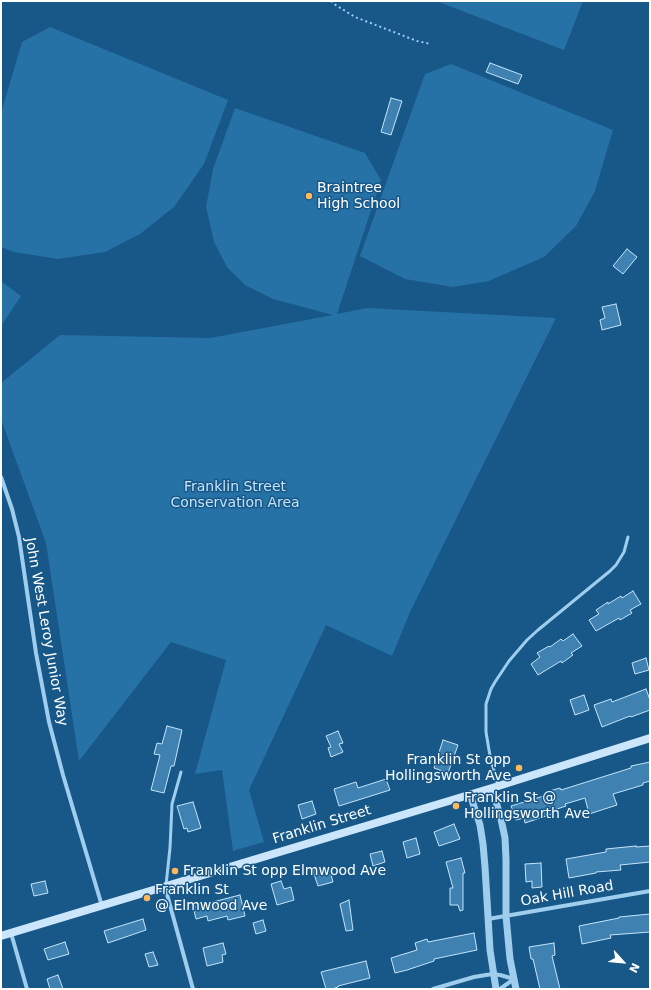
<!DOCTYPE html>
<html>
<head>
<meta charset="utf-8">
<style>
  body { margin:0 }
  #map { position:relative; width:651px; height:990px; overflow:hidden; background:#175888; font-family:"DejaVu Sans",sans-serif }
  canvas { display:block }
  .frame { position:absolute; inset:0; border:2px solid #fff; pointer-events:none }
  .north { position:absolute; left:603px; top:942px; width:40px; height:40px; -webkit-text-stroke:3px #175888; paint-order:stroke; rotate:117deg; font-size:11px; font-weight:700; line-height:16px; text-align:center; color:#fff }
  .north::after { content:''; display:block; margin:auto; width:14px; height:18px; background:#fff; clip-path:polygon(50% 0,100% 100%,50% 72%,0 100%) }
</style>
</head>
<body>
<div id="map">
<canvas width="651" height="990"></canvas>
<div class="frame"></div>
<div class="north">N</div>
</div>
<script>
const ctx = document.querySelector('canvas').getContext('2d');
ctx.lineJoin = 'round';
function fill(path, color) { ctx.fillStyle = color; ctx.fill(path, 'evenodd'); }
const poly = rows => new Path2D(rows.map(r => 'M' + r).join(''));
function stroke(path, color, width, dash) { ctx.strokeStyle = color; ctx.lineWidth = width; ctx.lineCap = dash ? 'butt' : 'round'; ctx.setLineDash(dash || []); ctx.stroke(path); }
function label(font, color, halo, rows, align = 'center') {
  ctx.font = font + ' "DejaVu Sans",sans-serif'; ctx.lineWidth = 3; ctx.setLineDash([]); ctx.textBaseline = 'middle'; ctx.strokeStyle = halo; ctx.fillStyle = color; for (const [text, x, y, turn = 0] of rows) {
    ctx.save(); ctx.translate(x, y); ctx.rotate((+turn || 0) * Math.PI / 180); ctx.textAlign = isNaN(turn) ? turn : align; if (halo) ctx.strokeText(text, 0, 0); ctx.fillText(text, 0, 0); ctx.restore();
  }
}
fill(poly([
  [436,1,583,1,564,50],
  [50,27,228,100,204,164,174,207,140,234,105,252,58,259,14,252,1,247,1,113,22,42],
  [451,64,613,130,595,191,576,226,544,257,489,281,453,287,405,279,360,256,425,74],
  [235,108,365,153,381,180,337,314,367,308,556,318,411,610,392,656,326,625,249,790,264,842,233,851,222,770,195,774,226,660,171,642,79,761,46,543,1,419,1,383,60,335,210,338,333,315,273,299,245,285,227,267,214,242,206,207,213,169],
  [1,281,21,296,1,326]
]), '#2671a6');
const building = poly([
  [490,63,522,75,518,84,486,72,490,63],
  [391,98,402,101,391,135,381,132,391,98],
  [627,249,637,257,623,274,613,266,627,249],
  [616,304,621,325,602,330,600,320,605,318,602,307,616,304],
  [633,591,641,604,630,610,632,613,620,620,619,618,596,631,589,620,599,614,596,610,608,602,608,604,621,596,622,598,633,591],
  [573,634,582,646,571,653,573,655,562,663,561,661,538,675,531,664,540,657,537,653,549,646,550,647,561,639,563,641,573,634],
  [646,658,649,670,635,674,632,663,646,658],
  [646,689,650,700,650,710,631,717,630,716,602,727,594,705,611,699,612,702,646,689],
  [584,695,589,710,575,715,570,700,584,695],
  [167,726,182,730,174,766,171,766,164,793,151,790,160,755,154,754,157,743,162,744,167,726],
  [338,731,343,743,339,744,343,752,331,757,328,748,331,747,326,736,338,731],
  [443,740,458,745,448,773,434,768,443,740],
  [650,762,650,781,643,783,643,785,613,794,617,805,589,814,585,798,565,804,566,806,551,811,552,814,525,823,524,818,516,820,511,806,547,795,546,792,560,788,561,790,631,768,631,766,650,762],
  [386,779,390,790,339,806,334,789,356,782,358,788,386,779],
  [312,801,316,814,302,819,298,805,312,801],
  [193,802,201,828,188,832,187,828,184,829,177,806,193,802],
  [454,824,460,839,439,846,434,832,454,824],
  [416,838,420,854,407,858,403,842,416,838],
  [636,846,636,847,650,846,650,862,620,865,621,870,596,872,596,873,569,878,566,859,606,852,606,849,636,846],
  [382,851,385,862,373,866,370,854,382,851],
  [461,858,465,873,463,873,463,910,460,911,458,905,450,905,450,888,453,888,446,862,461,858],
  [541,863,542,887,532,888,532,881,526,882,525,864,541,863],
  [329,867,333,882,318,886,313,871,329,867],
  [45,881,48,893,34,896,31,884,45,881],
  [281,881,284,889,291,887,294,900,277,905,271,884,281,881],
  [240,895,245,916,228,920,227,916,208,921,207,916,196,919,193,907,240,895],
  [349,900,353,930,346,931,340,904,349,900],
  [650,914,650,932,610,935,611,938,582,944,579,926,619,918,619,917,650,914],
  [143,919,146,930,108,943,104,931,143,919],
  [263,920,266,931,256,934,253,923,263,920],
  [474,933,477,950,434,959,434,961,407,970,395,973,391,958,417,950,415,943,427,939,428,942,474,933],
  [65,942,69,954,48,960,44,949,65,942],
  [223,943,226,954,222,955,223,962,207,966,203,948,223,943],
  [554,943,555,955,552,956,560,989,540,989,533,959,531,959,529,947,554,943],
  [153,952,158,965,149,967,145,954,153,952],
  [366,961,370,978,338,986,338,987,332,989,326,989,321,972,366,961],
  [58,975,63,989,50,989,47,979,58,975]
]);
fill(building, '#3f82b2');
stroke(building, '#c4e4fa', 1);
stroke(poly([
  [331,1,334,4,355,17,417,41,431,44]
]), '#9ecdee', 2, [2, 3]);
stroke(poly([
  [498,785,490,756,486,732,486,704,491,689,495,682,509,661,527,640,538,630,610,571,616,565,624,552,628,537],
  [166,885,170,848,172,804,181,772]
]), '#9ecdee', 3);
stroke(poly([
  [1,477,12,509,19,537,36,653,49,722,63,775,102,906],
  [165,887,193,989],
  [488,919,650,891],
  [11,933,27,989],
  [433,989,474,977,486,975,493,974,500,975,514,979,500,989]
]), '#9ecdee', 4);
stroke(poly([
  [492,788,501,819,505,838,506,859,506,916,510,959,516,989],
  [470,794,480,825,483,844,485,867,490,950,496,989]
]), '#9ecdee', 7);
stroke(poly([
  [1,936,492,788,650,738]
]), '#cbe6fa', 8);
for (const [x, y, r, color] of [
  [309,196,4,"#ffb95b"],
  [519,768,4,"#ffb95b"],
  [456,806,4,"#ffb95b"],
  [175,871,4,"#ffb95b"],
  [147,898,4,"#ffb95b"]
]) { const dot = new Path2D(); dot.arc(x, y, r, 0, 2 * Math.PI); ctx.fillStyle = color; ctx.fill(dot); stroke(dot, '#175888', 1.5); }
label('14px', '#fff', '#175888', [
  ["Braintree",317,188],
  ["High School",317,204],
  ["Franklin St opp",511,760,"right"],
  ["Hollingsworth Ave",511,776,"right"],
  ["Franklin St @",464,798],
  ["Hollingsworth Ave",464,814],
  ["Franklin St opp Elmwood Ave",183,871],
  ["Franklin St",155,890],
  ["@ Elmwood Ave",155,906]
], 'left');
label('14px', '#c4e4fa', '#175888', [
  ["Franklin Street",235,487],
  ["Conservation Area",235,503]
]);
label('14px', '#fff', '#175888', [
  ["John West Leroy Junior Way",46,632,80],
  ["Franklin Street",322,825,-17],
  ["Oak Hill Road",567,894,-10]
]);
</script>
</body>
</html>
